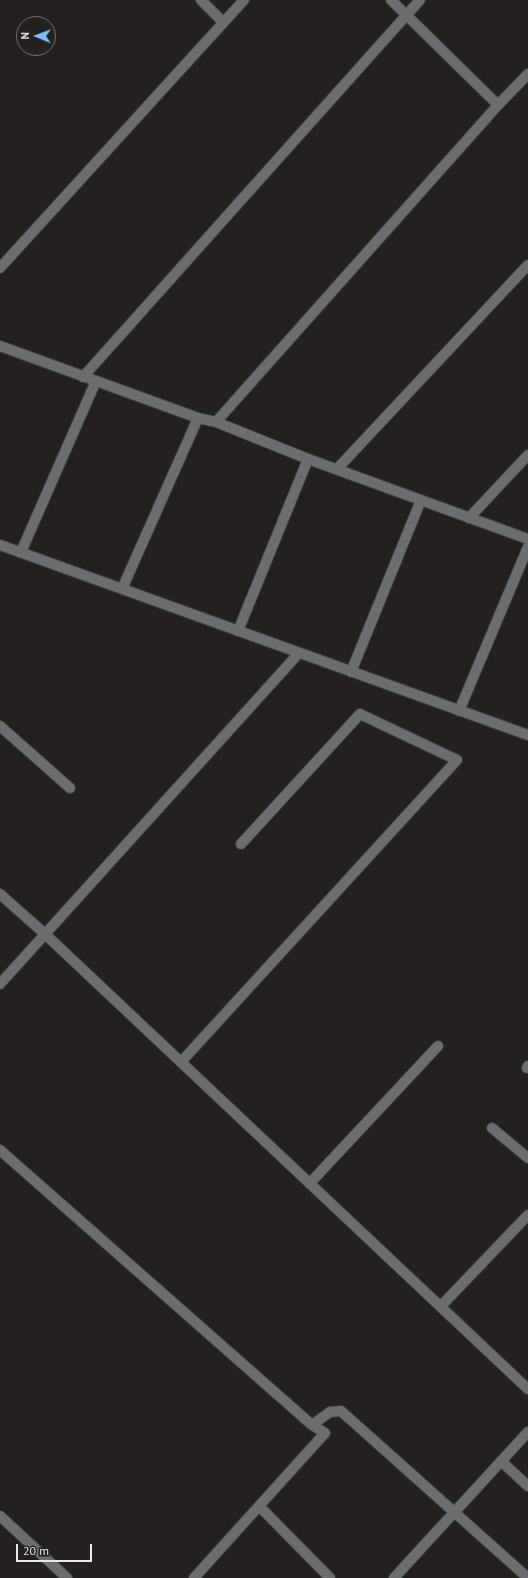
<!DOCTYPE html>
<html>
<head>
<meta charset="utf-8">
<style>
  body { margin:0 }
  #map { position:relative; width:528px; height:1578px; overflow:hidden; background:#24201f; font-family:"PT Sans",sans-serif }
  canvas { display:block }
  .north { position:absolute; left:16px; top:16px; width:40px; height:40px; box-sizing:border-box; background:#24201f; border:1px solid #73706f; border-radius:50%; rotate:271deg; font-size:11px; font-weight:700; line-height:16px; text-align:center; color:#eae8e7 }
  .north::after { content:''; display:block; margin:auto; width:14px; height:18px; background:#7fbdfa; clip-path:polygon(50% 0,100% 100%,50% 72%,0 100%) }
  .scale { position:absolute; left:16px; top:1544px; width:76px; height:18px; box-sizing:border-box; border:2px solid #eae8e7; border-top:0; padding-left:5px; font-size:12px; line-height:14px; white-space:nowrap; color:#eae8e7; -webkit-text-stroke:3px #24201f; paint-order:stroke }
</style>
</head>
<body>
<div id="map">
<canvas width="528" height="1578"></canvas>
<div class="north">N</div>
<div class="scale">20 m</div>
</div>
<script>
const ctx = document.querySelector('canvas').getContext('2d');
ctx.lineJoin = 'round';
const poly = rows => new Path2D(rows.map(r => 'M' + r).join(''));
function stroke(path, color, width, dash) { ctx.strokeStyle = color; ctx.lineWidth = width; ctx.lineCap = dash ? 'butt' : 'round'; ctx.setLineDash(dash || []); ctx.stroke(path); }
const minor = poly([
  [201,0,223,22],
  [391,0,498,105],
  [0,268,244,0],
  [0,346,198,418,216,422,308,459,528,539],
  [83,377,420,0],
  [216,422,498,105,528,74],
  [337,469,528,265],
  [469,518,528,455],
  [0,545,528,735],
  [21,552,96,381],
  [122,589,198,418],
  [238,631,308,459],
  [351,672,421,500],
  [459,711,528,547],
  [0,726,70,788],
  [0,894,45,934,528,1389],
  [0,984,299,653],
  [181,1062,457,760,360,714,241,844],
  [527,1068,528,1066],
  [492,1128,528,1158],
  [0,1150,312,1425,325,1433,194,1578],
  [310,1183,438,1046],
  [441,1306,528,1215],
  [312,1425,330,1412,341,1411,528,1578],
  [501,1461,528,1486],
  [259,1506,330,1578],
  [0,1516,67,1578],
  [394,1578,528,1432]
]);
stroke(minor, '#403c3b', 12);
stroke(minor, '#6b6d6e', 10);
</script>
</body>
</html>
